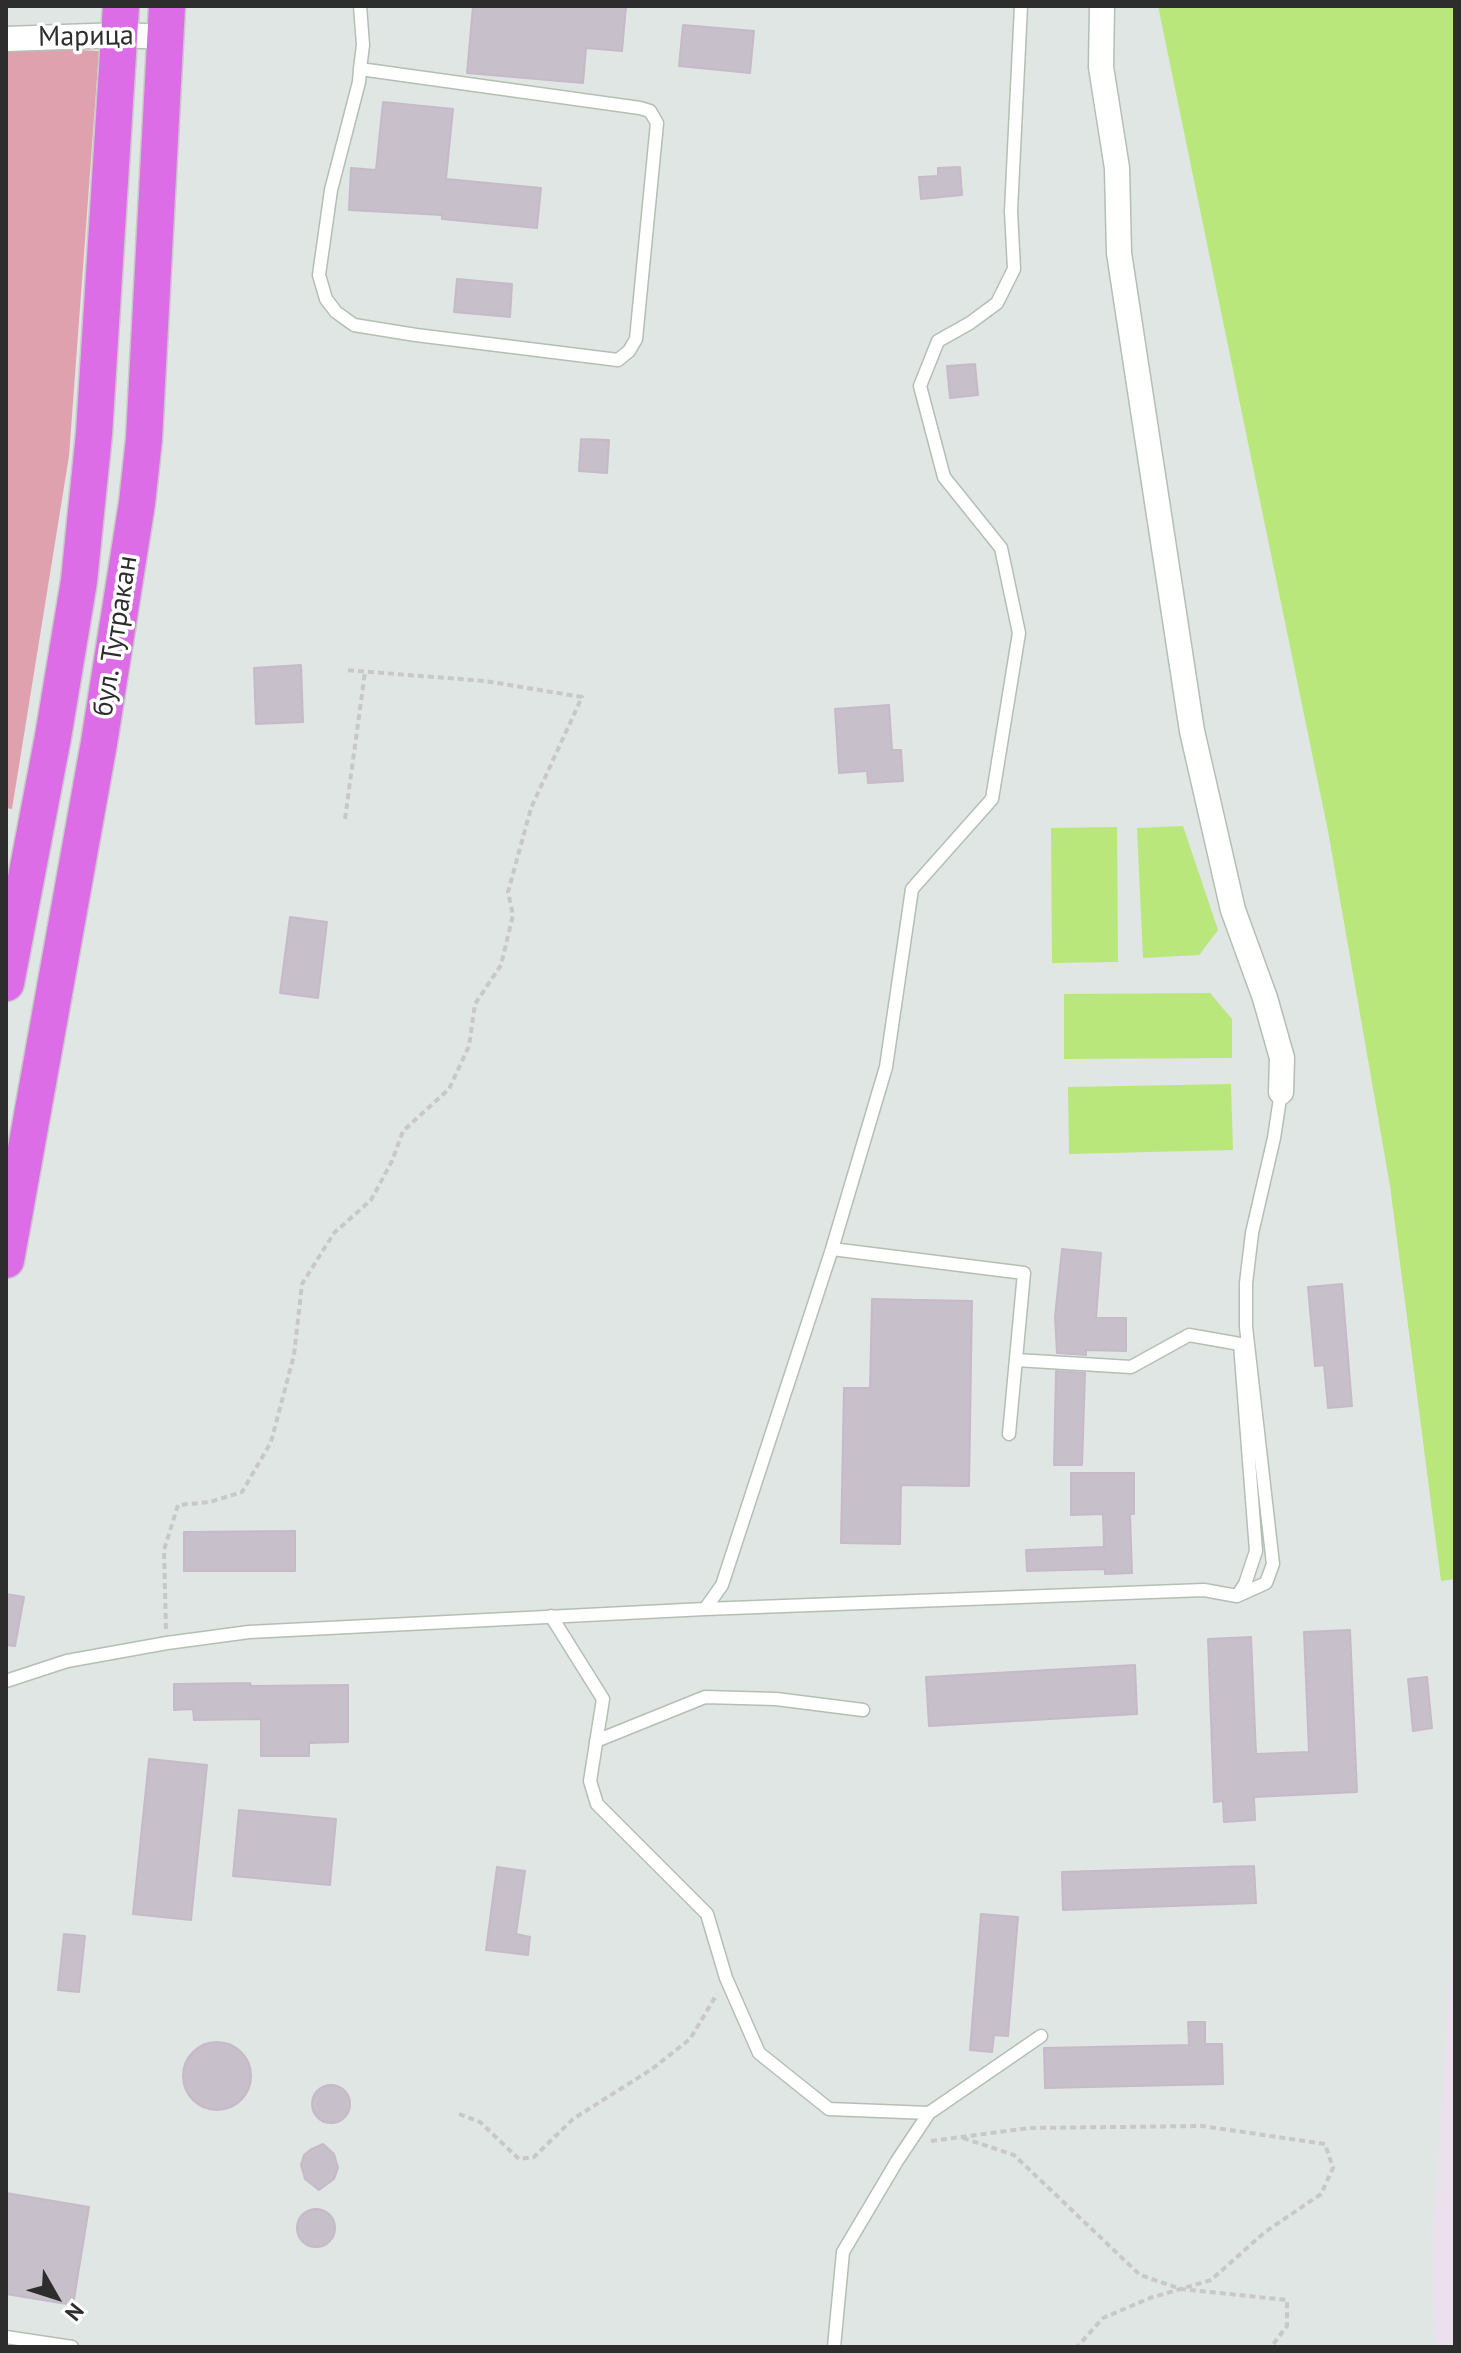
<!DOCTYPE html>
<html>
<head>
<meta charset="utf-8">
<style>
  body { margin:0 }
  #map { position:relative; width:1461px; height:2353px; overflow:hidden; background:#eae1ed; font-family:"PT Sans",sans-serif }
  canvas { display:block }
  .frame { position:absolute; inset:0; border:8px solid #2d2d2d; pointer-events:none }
  .north { position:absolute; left:16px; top:2257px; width:80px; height:80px; -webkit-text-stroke:6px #fff; paint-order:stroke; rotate:129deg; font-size:22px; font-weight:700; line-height:32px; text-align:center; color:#2d2d2d }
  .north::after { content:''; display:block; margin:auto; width:28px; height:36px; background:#2d2d2d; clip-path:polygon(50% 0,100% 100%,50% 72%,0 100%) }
</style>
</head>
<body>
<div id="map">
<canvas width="1461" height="2353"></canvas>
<div class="frame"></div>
<div class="north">N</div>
</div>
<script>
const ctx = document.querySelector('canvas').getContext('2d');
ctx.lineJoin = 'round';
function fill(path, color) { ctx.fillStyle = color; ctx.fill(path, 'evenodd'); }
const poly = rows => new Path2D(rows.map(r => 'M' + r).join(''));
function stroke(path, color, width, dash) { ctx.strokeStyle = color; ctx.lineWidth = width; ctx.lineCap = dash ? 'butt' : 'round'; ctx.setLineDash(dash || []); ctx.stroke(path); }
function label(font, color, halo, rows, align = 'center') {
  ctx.font = font + ' "PT Sans",sans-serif'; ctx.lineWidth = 7; ctx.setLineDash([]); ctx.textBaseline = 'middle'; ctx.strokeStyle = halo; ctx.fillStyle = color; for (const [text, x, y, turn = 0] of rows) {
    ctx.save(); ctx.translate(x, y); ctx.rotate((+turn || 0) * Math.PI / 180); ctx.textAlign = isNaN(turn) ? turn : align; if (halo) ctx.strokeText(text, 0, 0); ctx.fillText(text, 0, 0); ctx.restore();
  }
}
fill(poly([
  [6,6,1158,6,1328,831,1387,1171,1441,1580,1455,1579,1455,1906,1433,2234,1434,2347,6,2347]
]), '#e0e6e3');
fill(poly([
  [28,48,99,51,69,456,12,809,6,808,6,50]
]), '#dfa1ad');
fill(poly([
  [1158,6,1455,6,1455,1579,1441,1581,1390,1186,1328,831],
  [1183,826,1218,930,1199,955,1143,958,1137,828],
  [1117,827,1118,962,1052,963,1051,828],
  [1210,993,1232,1019,1232,1058,1064,1059,1064,994],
  [1231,1084,1233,1150,1069,1154,1068,1087]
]), '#bae77c');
const building = poly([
  [473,6,626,6,622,51,586,48,583,83,467,73,473,6],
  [683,25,754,31,750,73,679,66,683,25],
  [383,102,453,109,446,179,541,188,537,228,442,219,442,215,349,210,351,168,376,170,383,102],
  [960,167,962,195,921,199,919,177,938,176,938,168,960,167],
  [457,279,512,284,510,317,454,312,457,279],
  [975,364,978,395,950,398,947,366,975,364],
  [581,439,609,440,607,473,579,471,581,439],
  [301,665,303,722,256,724,254,668,301,665],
  [889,705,892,750,901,750,903,781,868,783,867,771,839,773,835,709,889,705],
  [290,917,327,922,318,998,280,993,290,917],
  [1062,1249,1101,1253,1096,1318,1126,1318,1126,1351,1086,1350,1086,1355,1057,1353,1055,1317,1062,1249],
  [1342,1284,1352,1406,1328,1408,1324,1365,1315,1366,1308,1287,1342,1284],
  [872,1299,972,1301,969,1486,901,1485,900,1544,841,1543,844,1388,870,1388,872,1299],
  [1056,1371,1085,1373,1082,1465,1054,1465,1056,1371],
  [1071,1473,1134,1473,1134,1514,1130,1514,1132,1573,1105,1574,1105,1569,1027,1571,1026,1550,1104,1547,1103,1514,1071,1515,1071,1473],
  [295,1531,295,1571,184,1571,184,1532,295,1531],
  [6,1594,24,1597,15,1646,6,1645,6,1594],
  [1350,1630,1357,1792,1254,1797,1255,1820,1224,1822,1223,1801,1214,1802,1208,1639,1251,1637,1256,1754,1309,1752,1304,1632,1350,1630],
  [1135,1665,1137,1714,929,1726,926,1677,1135,1665],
  [1427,1677,1432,1728,1413,1731,1408,1679,1427,1677],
  [250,1683,251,1686,348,1685,348,1742,309,1743,309,1756,261,1756,261,1719,194,1720,193,1709,174,1710,174,1684,250,1683],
  [149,1759,207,1765,191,1920,133,1914,149,1759],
  [239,1810,336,1819,330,1885,233,1876,239,1810],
  [1254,1866,1256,1903,1063,1910,1062,1872,1254,1866],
  [497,1867,525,1871,516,1934,530,1937,528,1955,486,1950,497,1867],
  [981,1914,1018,1917,1008,2036,994,2035,992,2052,970,2050,981,1914],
  [64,1934,85,1936,79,1992,58,1990,64,1934],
  [1188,2022,1205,2022,1205,2044,1222,2044,1223,2084,1045,2088,1044,2048,1189,2045,1188,2022],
  '183 2076a34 34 0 1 1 68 0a34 34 0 1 1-68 0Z',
  '312 2104a19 19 0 1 1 38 0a19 19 0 1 1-38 0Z',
  [323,2144,334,2154,338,2168,334,2179,319,2190,305,2179,301,2165,304,2155,310,2150,323,2144],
  [6,2193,89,2207,73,2305,6,2294,6,2193],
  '297 2228a19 19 0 1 1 38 0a19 19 0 1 1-38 0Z'
]);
fill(building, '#c7bfc9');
stroke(building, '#c6bac9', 2);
const lane = poly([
  [360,69,640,108,650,111,657,123,636,339,629,351,618,360,416,335,354,325,336,312,326,299,319,275,331,190,359,82,360,69,363,45,360,6],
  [832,1249,1024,1273,1009,1434],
  [1016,1360,1131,1367,1189,1335,1240,1344,1256,1551,1245,1584,1237,1596],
  [705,1609,1204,1590,1237,1596,1266,1583,1273,1564,1246,1327,1246,1283,1252,1233,1274,1138,1281,1092],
  [551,1616,603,1699,590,1781,597,1804,707,1914,726,1978,759,2053,829,2109,929,2113],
  [6,1681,67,1661,167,1643,249,1632,705,1609,722,1585,832,1249,886,1067,912,889,992,799,1019,633,1001,548,944,477,920,386,938,341,970,323,997,303,1014,269,1011,211,1021,6],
  [596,1741,705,1697,776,1699,863,1710],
  [6,2337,72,2347],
  [834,2347,843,2252,897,2161,929,2113,1041,2036]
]);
const street = poly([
  [1102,6,1101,67,1117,168,1119,253,1192,731,1233,910,1265,998,1282,1058,1281,1092],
  [6,39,121,35,166,37]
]);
const primary = poly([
  [6,983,53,737,79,581,94,434,121,6],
  [6,1260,99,743,137,503,144,439,167,6]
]);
stroke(lane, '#b4bfb4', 15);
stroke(street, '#b4bfb4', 27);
stroke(primary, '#c8c8c8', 39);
stroke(poly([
  [345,819,365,672],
  [166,1629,164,1550,178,1505,210,1502,242,1492,271,1442,294,1355,302,1284,334,1233,371,1200,392,1161,403,1131,449,1089,469,1046,475,1004,501,965,513,915,508,892,531,808,582,697,485,681,345,670],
  [459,2114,480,2122,519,2159,534,2157,573,2119,652,2069,690,2039,717,1994],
  [963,2138,1014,2155,1140,2275,1181,2289,1287,2300,1287,2326,1271,2347],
  [931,2141,1029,2128,1202,2126,1325,2144,1333,2168,1321,2194,1265,2232,1211,2280,1150,2298,1103,2318,1077,2347]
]), '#c8c8c8', 4, [6, 4]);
stroke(lane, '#fff', 12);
stroke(street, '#fff', 24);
stroke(primary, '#dd6ce7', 36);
label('28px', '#2d2d2d', '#fff', [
  ["Марица",86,37,-1],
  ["бул. Тутракан",116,636,-81]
]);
</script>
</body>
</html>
